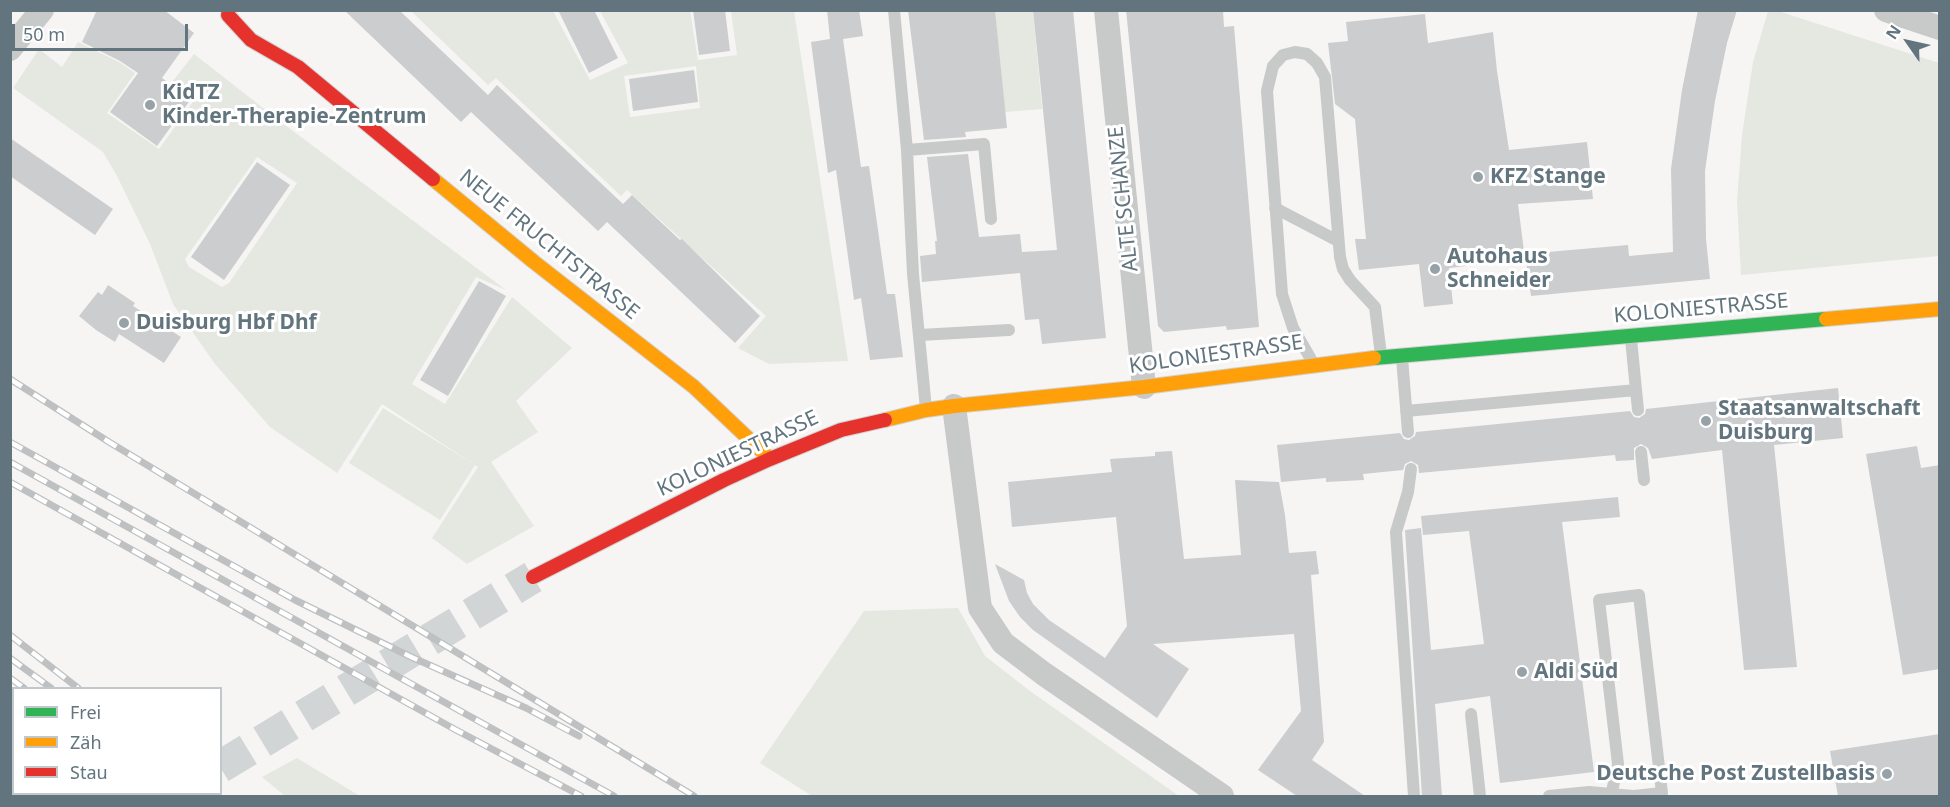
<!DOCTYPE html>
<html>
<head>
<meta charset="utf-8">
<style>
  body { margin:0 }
  #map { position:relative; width:1950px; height:807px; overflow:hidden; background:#f6f5f4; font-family:"Noto Sans",sans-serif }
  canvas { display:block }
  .frame { position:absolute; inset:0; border:12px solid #62757e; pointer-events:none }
  .legend { position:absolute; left:12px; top:687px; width:210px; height:108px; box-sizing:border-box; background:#fff; border:2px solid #c0c8cb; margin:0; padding:8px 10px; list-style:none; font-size:18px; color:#62757e }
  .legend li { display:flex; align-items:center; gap:12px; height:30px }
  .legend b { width:30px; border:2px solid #c0c8cb }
  .north { position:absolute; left:1878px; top:12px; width:60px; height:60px; -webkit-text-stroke:4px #fff; paint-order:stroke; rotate:304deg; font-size:16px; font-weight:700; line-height:24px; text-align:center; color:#62757e }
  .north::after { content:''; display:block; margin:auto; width:21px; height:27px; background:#62757e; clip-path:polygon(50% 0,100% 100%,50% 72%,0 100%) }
  .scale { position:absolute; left:12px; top:24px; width:176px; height:27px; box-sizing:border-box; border:3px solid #62757e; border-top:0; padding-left:8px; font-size:18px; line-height:21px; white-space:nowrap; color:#62757e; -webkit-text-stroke:4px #fff; paint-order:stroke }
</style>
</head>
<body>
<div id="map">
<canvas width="1950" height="807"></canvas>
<div class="frame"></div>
<ul class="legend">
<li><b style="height:8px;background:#30b455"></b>Frei</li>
<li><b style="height:8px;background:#ff9f0a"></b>Zäh</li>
<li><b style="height:8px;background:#e5322d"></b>Stau</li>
</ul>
<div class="north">N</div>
<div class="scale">50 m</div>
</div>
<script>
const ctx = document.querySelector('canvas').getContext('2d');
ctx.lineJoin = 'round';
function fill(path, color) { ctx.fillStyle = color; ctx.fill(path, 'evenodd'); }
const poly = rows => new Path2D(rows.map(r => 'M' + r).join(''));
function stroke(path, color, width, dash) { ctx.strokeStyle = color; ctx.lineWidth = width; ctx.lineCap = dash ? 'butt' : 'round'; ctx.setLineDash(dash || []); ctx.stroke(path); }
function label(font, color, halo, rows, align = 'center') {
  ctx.font = font + ' "Noto Sans",sans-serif'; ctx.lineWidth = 6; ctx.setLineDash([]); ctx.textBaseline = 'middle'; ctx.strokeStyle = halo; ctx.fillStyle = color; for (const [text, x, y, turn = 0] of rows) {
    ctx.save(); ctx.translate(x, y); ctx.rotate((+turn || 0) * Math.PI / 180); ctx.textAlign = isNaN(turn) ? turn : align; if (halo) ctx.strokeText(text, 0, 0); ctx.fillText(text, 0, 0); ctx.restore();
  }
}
fill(poly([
  [411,11,553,11,590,80,628,63,600,11,690,11,698,60,737,55,731,11,794,11,848,361,769,364,738,348,766,316,627,190,621,196,496,78,488,85],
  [696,66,700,108,630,117,624,76],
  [995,11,1033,11,1042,109,1005,112],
  [1768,11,1778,11,1939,63,1939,256,1741,275,1737,201,1742,135,1753,62],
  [78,42,119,62,135,73,107,113,159,149,195,99,172,82,194,54,281,122,506,290,476,277,412,384,445,404,512,297,572,348,516,401,538,432,491,462,534,526,467,564,432,538,478,467,382,404,337,473,270,427,215,364,173,304,150,244,117,176,103,152,13,88,39,49,62,67],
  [257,157,297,183,229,283,222,287,189,267,185,259],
  [383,408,475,465,440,520,349,463],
  [958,608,985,656,1030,691,1179,796,812,796,760,763,864,611],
  [297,758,360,796,285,796,262,777]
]), '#e5e7e1');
fill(poly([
  [97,10,164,10,194,33,162,78,191,99,157,146,110,112,138,73,120,61,82,42],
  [344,10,399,10,488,95,497,85,623,204,632,195,680,240,682,239,760,316,735,343,607,222,598,231,471,112,461,122],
  [558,10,594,10,618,58,589,73],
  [693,10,725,10,730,51,699,55],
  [827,10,859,10,863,36,843,39,861,167,869,166,887,294,895,294,903,357,870,360,861,298,854,300,836,170,828,173,811,42,830,39],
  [908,10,995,10,1007,128,965,132,966,137,924,140],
  [1033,10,1073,10,1106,338,1042,344,1039,319,1025,320,1020,273,922,282,920,256,936,254,935,241,937,241,927,157,968,154,979,237,1020,234,1022,252,1057,250],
  [1126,10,1223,10,1224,27,1234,26,1259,327,1227,330,1226,326,1164,332,1158,326],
  [1698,10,1737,10,1727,43,1715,101,1705,171,1706,239,1710,279,1531,296,1525,254,1628,245,1629,256,1673,252,1671,169,1682,90],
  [1425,14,1428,43,1493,32,1497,71,1509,150,1587,142,1593,199,1518,204,1525,259,1449,268,1453,304,1424,307,1419,264,1359,270,1355,239,1366,239,1355,119,1335,104,1328,43,1348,41,1346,22],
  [694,70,698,102,633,111,629,79],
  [10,138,113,209,95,235,10,176],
  [257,162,290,185,224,280,191,257],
  [479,281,506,296,448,396,420,380],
  [108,285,135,303,133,306,181,337,164,363,119,334,115,342,96,330,79,316,98,292,102,295],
  [1838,388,1843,438,1774,445,1797,667,1744,670,1722,450,1652,459,1648,448,1641,444,1634,448,1634,460,1616,461,1615,455,1419,473,1418,465,1411,461,1405,464,1403,470,1363,474,1364,480,1326,482,1326,478,1281,482,1277,445,1400,433,1404,439,1409,440,1415,436,1416,432,1630,411,1634,417,1639,418,1645,414,1646,409],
  [1917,446,1921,468,1940,465,1940,669,1903,675,1866,454],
  [1172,451,1184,559,1241,555,1235,480,1279,482,1285,515,1289,553,1316,551,1319,574,1311,575,1324,742,1312,760,1365,796,1297,796,1258,770,1301,711,1294,634,1153,644,1189,669,1157,718,1033,630,1020,617,1009,601,995,564,1024,580,1027,593,1033,604,1049,620,1105,658,1127,626,1116,517,1012,527,1008,482,1112,472,1110,459,1155,456,1155,452],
  [1618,497,1620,517,1562,522,1594,772,1500,783,1490,696,1435,704,1442,796,1422,796,1405,530,1421,528,1431,650,1484,644,1469,531,1423,535,1421,516],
  [1940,734,1940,796,1838,796,1830,751]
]), '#cccdce');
stroke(poly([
  [220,767,533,577],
  [171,796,176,794]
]), '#d1d5d6', 33, [33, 16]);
const fast = poly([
  [1374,358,1826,319]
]);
const slow = poly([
  [433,179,534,262,694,387,770,459],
  [1826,319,1940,309],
  [885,420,926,410,954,406,1144,387,1374,358]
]);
const jam = poly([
  [228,15,251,40,298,67,433,179],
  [533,577,724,480,770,459,841,430,885,420]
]);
stroke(fast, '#d1d2d2', 16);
stroke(slow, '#d1d2d2', 16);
stroke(jam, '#d1d2d2', 16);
stroke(poly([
  [894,10,907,150,913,274,926,409],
  [907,150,984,144,991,219],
  [1275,208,1338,241],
  [920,335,1009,330],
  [1631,339,1638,410],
  [1402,358,1408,432],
  [1312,361,1293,328,1282,294,1267,91,1273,66,1283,55,1295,52,1307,54,1317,63,1325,77,1340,257,1343,269,1350,280,1375,307,1381,355],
  [1406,411,1636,390],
  [1641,452,1644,480],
  [1411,469,1408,492,1396,532,1414,796],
  [1471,714,1480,796],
  [1549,796,1589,792,1633,796],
  [1611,796,1618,764,1599,600,1639,595,1662,793,1634,796]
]), '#c8caca', 12);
stroke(poly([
  [1106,10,1144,387],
  [1886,10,1940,28],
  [10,49,42,10],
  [954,406,980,608,1003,643,1044,674,1222,796]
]), '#c8caca', 24);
stroke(fast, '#30b455', 14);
stroke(slow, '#ff9f0a', 14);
stroke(jam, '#e5322d', 14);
const rail = poly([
  [10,379,109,442,694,796],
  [10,442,295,600,409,656,526,708,579,736],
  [10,462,614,796],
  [10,482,456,730,581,796],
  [10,635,78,688],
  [10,658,51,688],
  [10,678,24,688],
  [10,734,14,737],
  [88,794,92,796],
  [161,794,165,796],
  [186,794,190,796],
  [212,794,216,796]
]);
stroke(rail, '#bec0c1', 7);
stroke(rail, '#fff', 4.5, [14]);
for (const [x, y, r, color] of [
  [150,105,6,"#96a2a7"],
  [1478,177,6,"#96a2a7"],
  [1435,269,6,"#96a2a7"],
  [124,323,6,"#96a2a7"],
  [1706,421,6,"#96a2a7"],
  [1522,672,6,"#96a2a7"],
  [1887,774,6,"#96a2a7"]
]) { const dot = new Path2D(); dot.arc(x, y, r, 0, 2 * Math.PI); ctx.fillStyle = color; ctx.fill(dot); stroke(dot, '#fff', 2); }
label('bold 21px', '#62757e', '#fff', [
  ["KidTZ",162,93],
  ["Kinder-Therapie-Zentrum",162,117],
  ["KFZ Stange",1490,177],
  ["Autohaus",1447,257],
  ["Schneider",1447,281],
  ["Duisburg Hbf Dhf",136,323],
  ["Staatsanwaltschaft",1718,409],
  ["Duisburg",1718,433],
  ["Aldi Süd",1534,672],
  ["Deutsche Post Zustellbasis",1875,774,"right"]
], 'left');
label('21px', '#62757e', '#fff', [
  ["ALTE SCHANZE",1124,199,-96],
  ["NEUE FRUCHTSTRASSE",549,245,39],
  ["KOLONIESTRASSE",1701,309,-5],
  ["KOLONIESTRASSE",1216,355,-8],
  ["KOLONIESTRASSE",738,454,-25]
]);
</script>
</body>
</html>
